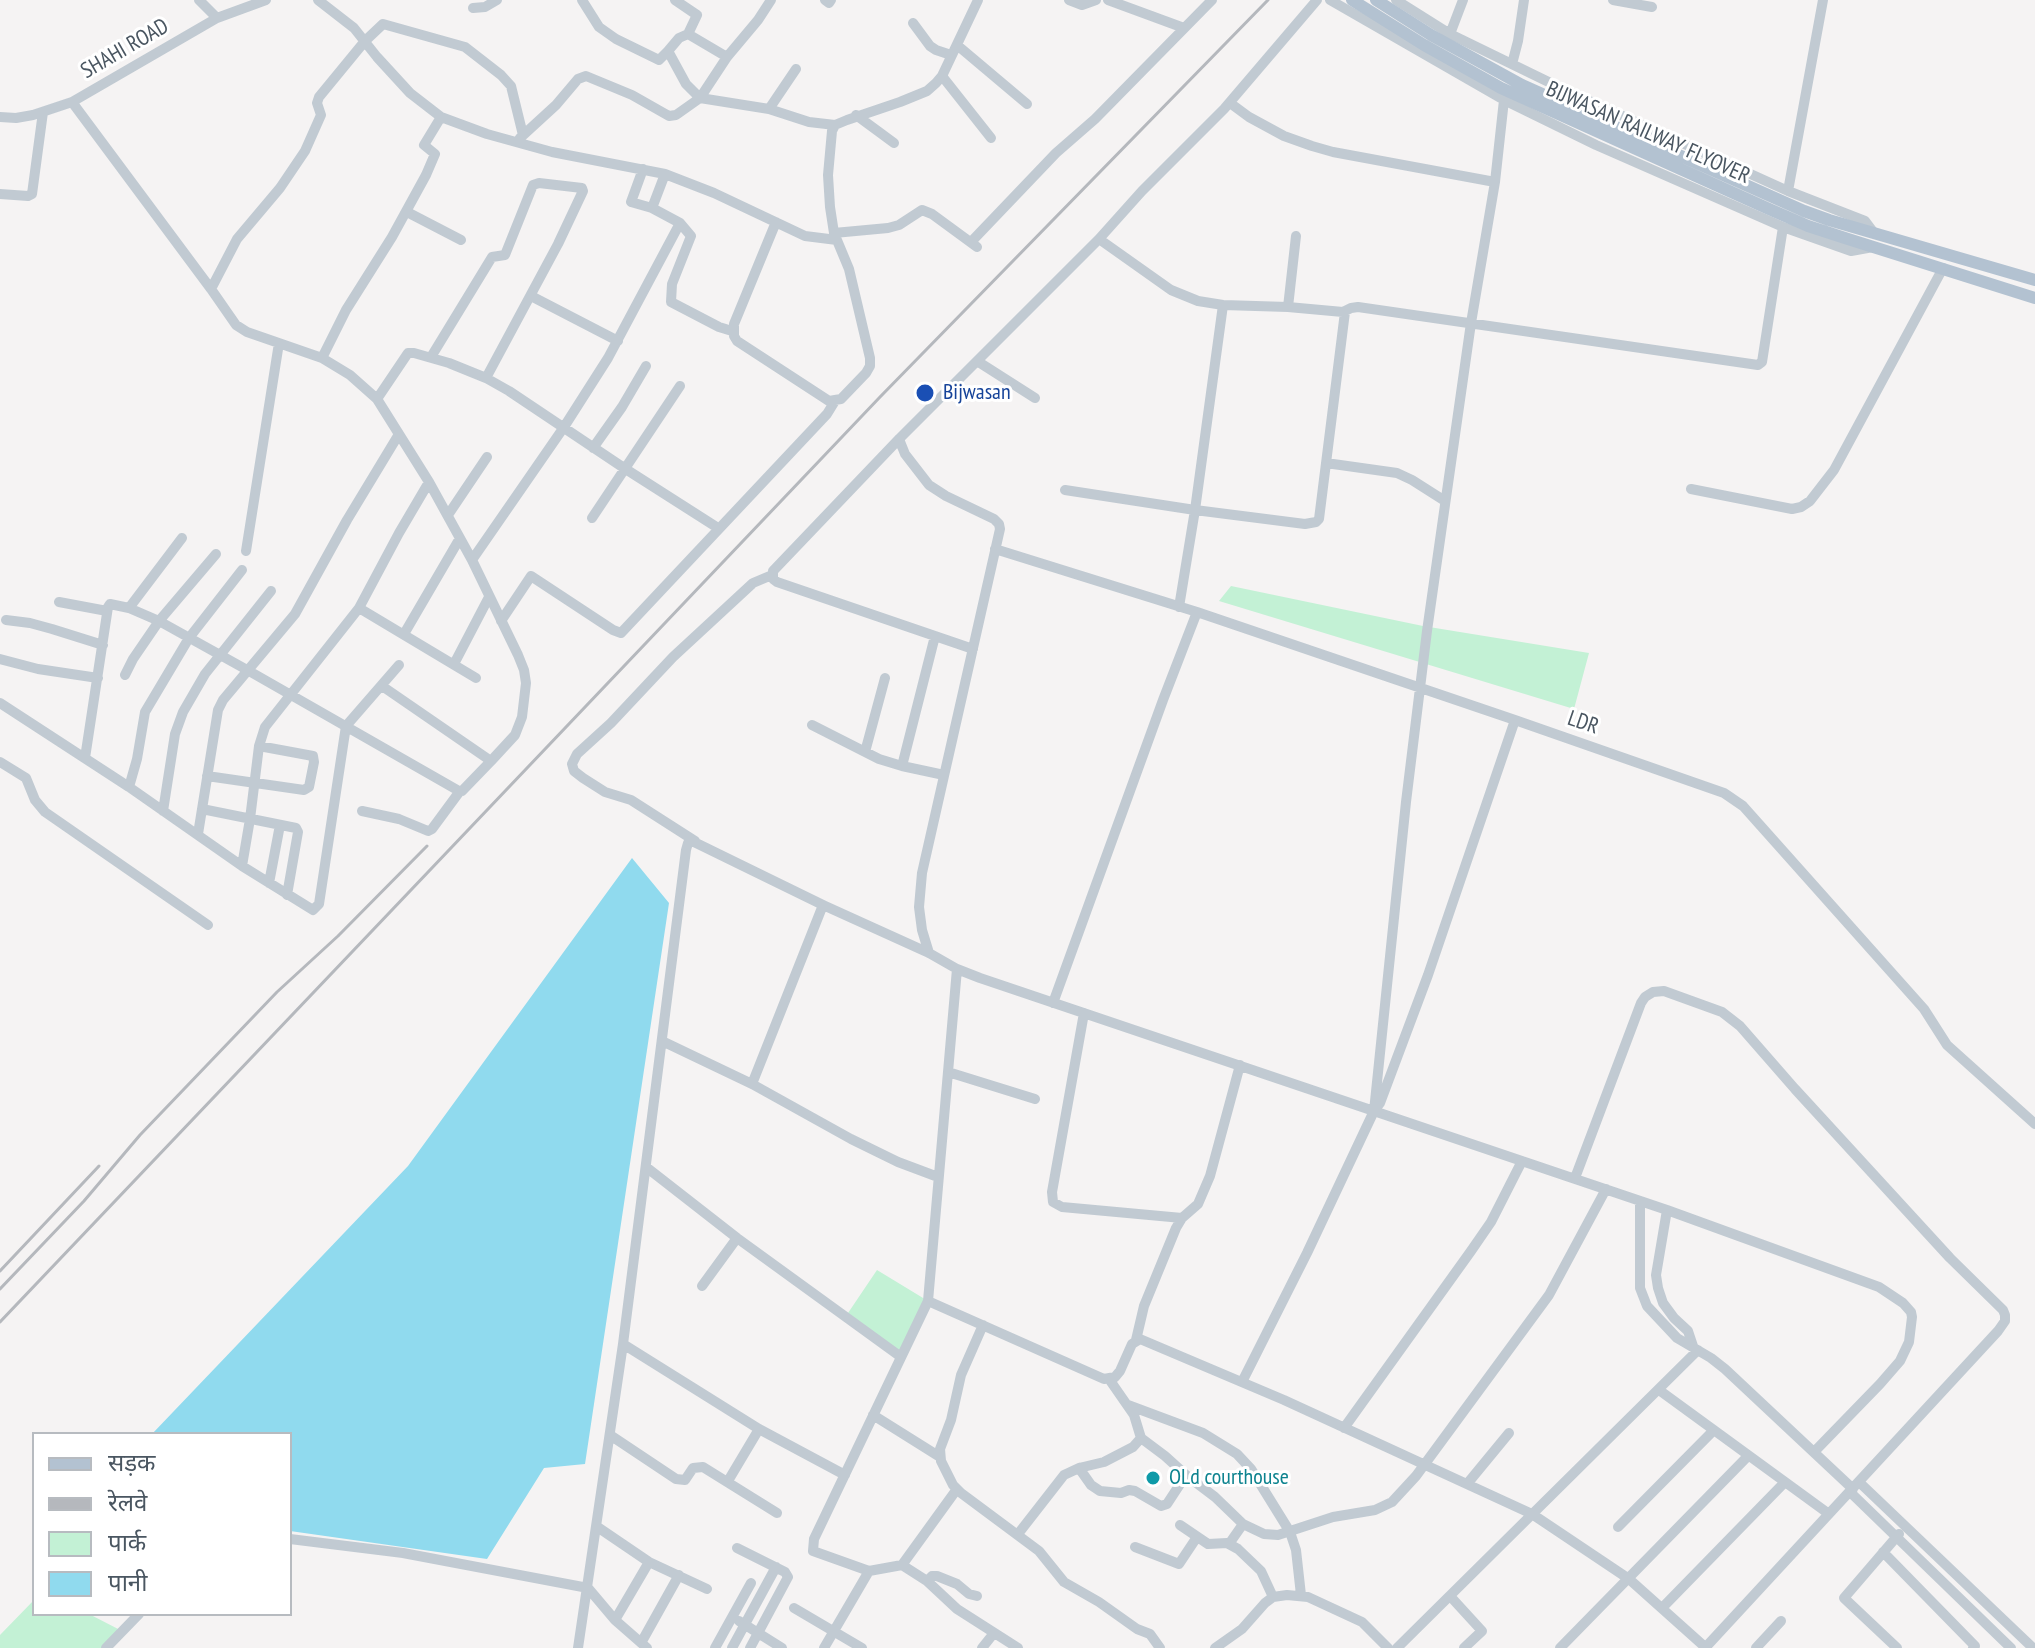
<!DOCTYPE html>
<html>
<head>
<meta charset="utf-8">
<style>
  body { margin:0 }
  #map { position:relative; width:2035px; height:1648px; overflow:hidden; background:#f5f3f3; font-family:"PT Sans Narrow","Noto Sans Devanagari",sans-serif }
  canvas { display:block }
  .legend { position:absolute; left:32px; top:1432px; width:260px; height:184px; box-sizing:border-box; background:#fff; border:2px solid #b7bbc0; margin:0; padding:10px 14px; list-style:none; font-size:24px; color:#4a5661 }
  .legend li { display:flex; align-items:center; gap:16px; height:40px }
  .legend b { width:40px; border:2px solid #b7bbc0 }
</style>
</head>
<body>
<div id="map">
<canvas width="2035" height="1648"></canvas>
<ul class="legend">
<li><b style="height:10px;background:#b3c2d1"></b>सड़क</li>
<li><b style="height:10px;background:#b5b8bd"></b>रेलवे</li>
<li><b style="height:22px;background:#c3f1d5"></b>पार्क</li>
<li><b style="height:22px;background:#90daee"></b>पानी</li>
</ul>
</div>
<script>
const ctx = document.querySelector('canvas').getContext('2d');
ctx.lineJoin = 'round';
function fill(path, color) { ctx.fillStyle = color; ctx.fill(path, 'evenodd'); }
const poly = rows => new Path2D(rows.map(r => 'M' + r).join(''));
function stroke(path, color, width, dash) { ctx.strokeStyle = color; ctx.lineWidth = width; ctx.lineCap = dash ? 'butt' : 'round'; ctx.setLineDash(dash || []); ctx.stroke(path); }
function label(font, color, halo, rows, align = 'center') {
  ctx.font = font + ' "PT Sans Narrow",sans-serif'; ctx.lineWidth = 6; ctx.setLineDash([]); ctx.textBaseline = 'middle'; ctx.strokeStyle = halo; ctx.fillStyle = color; for (const [text, x, y, turn = 0] of rows) {
    ctx.save(); ctx.translate(x, y); ctx.rotate((+turn || 0) * Math.PI / 180); ctx.textAlign = isNaN(turn) ? turn : align; if (halo) ctx.strokeText(text, 0, 0); ctx.fillText(text, 0, 0); ctx.restore();
  }
}
fill(poly([
  [1231,586,1423,626,1589,653,1574,709,1219,601],
  [877,1270,928,1301,901,1357,846,1316],
  [34,1600,34,1614,89,1614,122,1631,105,1648,0,1648,0,1635]
]), '#c3f1d5');
fill(poly([
  [632,858,669,903,585,1464,544,1468,487,1559,290,1531,290,1434,152,1434,408,1166]
]), '#90daee');
stroke(poly([
  [199,0,217,18],
  [318,0,354,28,377,57,410,93,441,117,487,134,552,152,665,174,714,193,805,236,837,240],
  [582,0,599,27,616,39,659,60,668,51,686,84,700,98,769,109,809,122,835,125],
  [675,0,697,15,688,34],
  [825,0,829,3,831,0],
  [1069,0,1082,5,1096,0],
  [1108,0,1184,28],
  [1317,0,1224,109,1142,191,1099,239,1171,290,1198,301,1223,305,1288,307,1343,312,1351,308,1358,307,1758,365,1762,362,1783,227],
  [1330,0,1504,100,1596,145,1783,227,1851,251,1873,247],
  [1396,0,1450,34,1563,89,1788,191,1865,221,1874,233],
  [1613,0,1652,7],
  [473,8,485,7,497,0],
  [913,23,930,46,936,50,951,55],
  [1450,34,1463,0],
  [957,45,1027,104],
  [668,51,679,38,688,34,727,57],
  [1512,64,1518,41,1524,0],
  [942,76,991,138],
  [72,102,211,289,236,325,247,332,322,358,350,375,377,399,429,482,472,560,518,655,524,670,526,683,522,717,515,735,491,761,462,791,459,791,249,671,159,621,129,608,110,604,108,607,85,758],
  [1230,103,1249,117,1284,136,1312,146,1333,152,1495,182],
  [769,109,796,69],
  [856,115,894,143],
  [0,117,16,118,33,115,72,102,217,18,266,0],
  [520,138,556,105,578,79,586,76,632,95,669,116,676,115,700,98,727,57,758,20,771,0],
  [643,169,631,202,652,208],
  [665,174,652,208,680,223,691,236,672,284,671,302,719,327,732,331],
  [1788,191,1823,0],
  [0,194,28,196,32,194,43,112],
  [407,212,461,240],
  [776,222,734,324,734,336,737,341,829,401,841,399,866,373,870,366,870,358,849,269,834,233,830,207,828,175,832,131,835,125,847,120,900,102,927,91,936,83,942,76,978,0],
  [834,233,888,228,899,225,922,210,932,214,977,247],
  [971,242,1056,153,1095,119,1212,0],
  [211,289,237,239,280,188,305,151,321,115,317,103,319,97,365,41,383,24,465,47,501,75,511,86,523,135],
  [531,296,618,341],
  [1288,307,1296,236],
  [431,357,492,257,505,255,533,185,539,183,582,188,583,191,558,244,486,378],
  [322,358,346,310,392,237,426,175,435,154,424,145,441,117],
  [977,361,1035,398],
  [377,399,408,353,414,353,449,363,486,378,509,391,624,468,718,528],
  [899,439,905,454,929,485,946,496,994,519,999,524,1000,529,922,873,919,907,922,930,929,953],
  [593,448,622,407,646,366],
  [1326,463,1397,473,1412,480,1445,501],
  [1691,489,1792,509,1801,507,1810,501,1834,470,1943,268],
  [1065,490,1195,510,1305,524,1316,522,1319,519,1345,312],
  [448,515,487,457],
  [592,518,680,386],
  [995,549,1197,612,1515,720,1724,793,1743,806,1924,1009,1947,1045,2035,1124],
  [246,551,279,343],
  [472,560,564,427,608,358,680,223],
  [59,602,107,611],
  [1179,607,1195,510,1223,305],
  [129,608,182,538],
  [359,608,476,678],
  [6,620,30,623,52,629,103,645],
  [501,621,531,576,613,630,621,633,827,414,835,401],
  [404,634,460,538],
  [973,649,777,582,773,579,773,571,899,439,1099,239],
  [0,659,38,669,98,678],
  [454,664,489,597],
  [125,675,133,659,159,621,216,554],
  [382,686,491,761],
  [0,703,129,787,242,866,313,910,319,904,346,726,399,665],
  [812,725,879,759,902,766,944,775],
  [865,752,885,678],
  [0,762,26,778,35,800,45,812,208,925],
  [902,766,935,636],
  [207,776,304,790,309,787,314,762,313,756,259,746],
  [129,787,137,759,145,712,189,638,242,570],
  [202,809,296,828,298,832,287,895],
  [163,811,175,734,183,712,205,674,271,591],
  [362,811,399,819,428,831,432,829,460,791],
  [198,834,218,710,223,700,295,614,347,520,399,434],
  [695,841,631,800,605,792,583,778,574,771,572,764,577,754,611,723,673,657,753,583,772,575],
  [242,866,250,819,259,746,265,727,359,608,399,533,429,482],
  [269,883,280,825],
  [1053,1003,1163,700,1197,612],
  [1084,1013,1052,1192,1053,1202,1062,1207,1182,1218],
  [662,1041,752,1084,851,1139,898,1162,938,1177],
  [948,1072,1035,1099],
  [752,1084,823,905],
  [1374,1111,1406,802,1427,631,1471,323,1495,182,1504,100],
  [646,1167,737,1238,901,1357],
  [1575,1178,1641,1003,1645,997,1653,992,1664,991,1722,1012,1740,1026,1795,1089,1950,1258,2003,1310,2005,1315,2005,1321,1998,1331,1705,1648],
  [1640,1201,1640,1288,1647,1306,1677,1338,1711,1358,1725,1369,1853,1489],
  [1667,1210,1656,1275,1658,1288,1663,1303,1674,1318,1688,1331,1693,1346],
  [702,1286,737,1238],
  [928,1301,1104,1379,1115,1377,1120,1371,1132,1344,1140,1339,1284,1400,1532,1514,1629,1579,1705,1647],
  [983,1325,961,1375,951,1420,940,1449,941,1461,953,1485,961,1493,1039,1551,1064,1582,1099,1602,1137,1629,1150,1634,1160,1648],
  [1136,1340,1144,1306,1176,1228,1182,1218,1198,1204,1210,1176,1240,1065],
  [623,1344,759,1429,845,1475],
  [1242,1382,1307,1253,1374,1111,1380,1103,1428,975,1515,720],
  [1659,1390,1829,1514],
  [1128,1405,1203,1433,1237,1454,1251,1469,1290,1532,1296,1550,1301,1595],
  [873,1415,940,1457],
  [1344,1428,1471,1251,1491,1222,1522,1161],
  [610,1435,676,1479,685,1480,693,1468,703,1467,777,1513],
  [1079,1468,1104,1462,1133,1447,1141,1438],
  [1186,1475,1215,1497,1243,1524,1229,1544],
  [728,1481,759,1429],
  [1859,1482,2033,1648],
  [1467,1484,1509,1433],
  [957,1489,902,1565,869,1571,813,1551,814,1539,928,1301,957,969],
  [1850,1492,2011,1648],
  [1243,1524,1264,1534,1278,1535,1333,1517,1375,1510,1392,1502,1416,1476,1549,1295,1606,1189],
  [1180,1525,1208,1544,1227,1543,1238,1549,1261,1571,1273,1597],
  [596,1526,649,1562,707,1589],
  [1618,1527,1713,1431],
  [1018,1534,1064,1475,1079,1468,1091,1485,1100,1491,1121,1493,1129,1490,1135,1491,1161,1506,1167,1504,1186,1475,1165,1456,1141,1438,1134,1415,1109,1379],
  [290,1539,403,1553,588,1588,615,1620,647,1648],
  [1135,1547,1179,1564,1197,1537],
  [737,1548,785,1572,788,1577,750,1648],
  [1883,1552,1975,1646,1973,1648],
  [902,1565,927,1581,957,1609,1018,1648],
  [927,1581,932,1576,937,1576,957,1584,969,1594,977,1596],
  [1450,1596,1482,1631,1464,1648],
  [794,1608,862,1648],
  [1662,1608,1785,1482],
  [615,1620,649,1562],
  [739,1621,782,1648],
  [641,1643,679,1575],
  [106,1648,139,1614],
  [578,1648,623,1344,686,850,688,843,692,841,823,905,929,953,957,969,980,978,1667,1210,1879,1287,1903,1303,1911,1312,1912,1317,1909,1342,1900,1361,1880,1384,1814,1452],
  [715,1648,751,1583],
  [732,1648,776,1567],
  [824,1648,869,1571],
  [982,1648,994,1633],
  [1215,1648,1242,1629,1265,1603,1273,1597,1287,1595,1308,1597,1362,1622,1388,1648],
  [1397,1648,1698,1350],
  [1560,1648,1748,1456],
  [1756,1648,1781,1621],
  [1897,1648,1844,1598,1899,1534]
]), '#c1cad2', 10);
stroke(poly([
  [1352,0,1424,45,1501,88,1769,209,1808,226,1848,239,2035,298],
  [1376,0,1431,35,1522,85,1804,211,1829,220,2035,280]
]), '#b3c2d1', 12);
stroke(poly([
  [0,1271,99,1166],
  [0,1289,84,1201,140,1135,277,992,338,936,427,846],
  [0,1322,880,397,1268,0]
]), '#b5b8bd', 3);
for (const [x, y, r, color] of [
  [925,393,10,"#1a4fb4"],
  [1153,1478,8,"#0f9aa8"]
]) { const dot = new Path2D(); dot.arc(x, y, r, 0, 2 * Math.PI); ctx.fillStyle = color; ctx.fill(dot); stroke(dot, '#fff', 3); }
label('22px', '#4a5661', '#fff', [
  ["SHAHI ROAD",125,49,-30],
  ["BIJWASAN RAILWAY FLYOVER",1648,133,24],
  ["LDR",1583,723,19]
]);
label('22px', '#164399', '#fff', [
  ["Bijwasan",943,393]
], 'left');
label('22px', '#0d838f', '#fff', [
  ["OLd courthouse",1169,1478]
], 'left');
</script>
</body>
</html>
